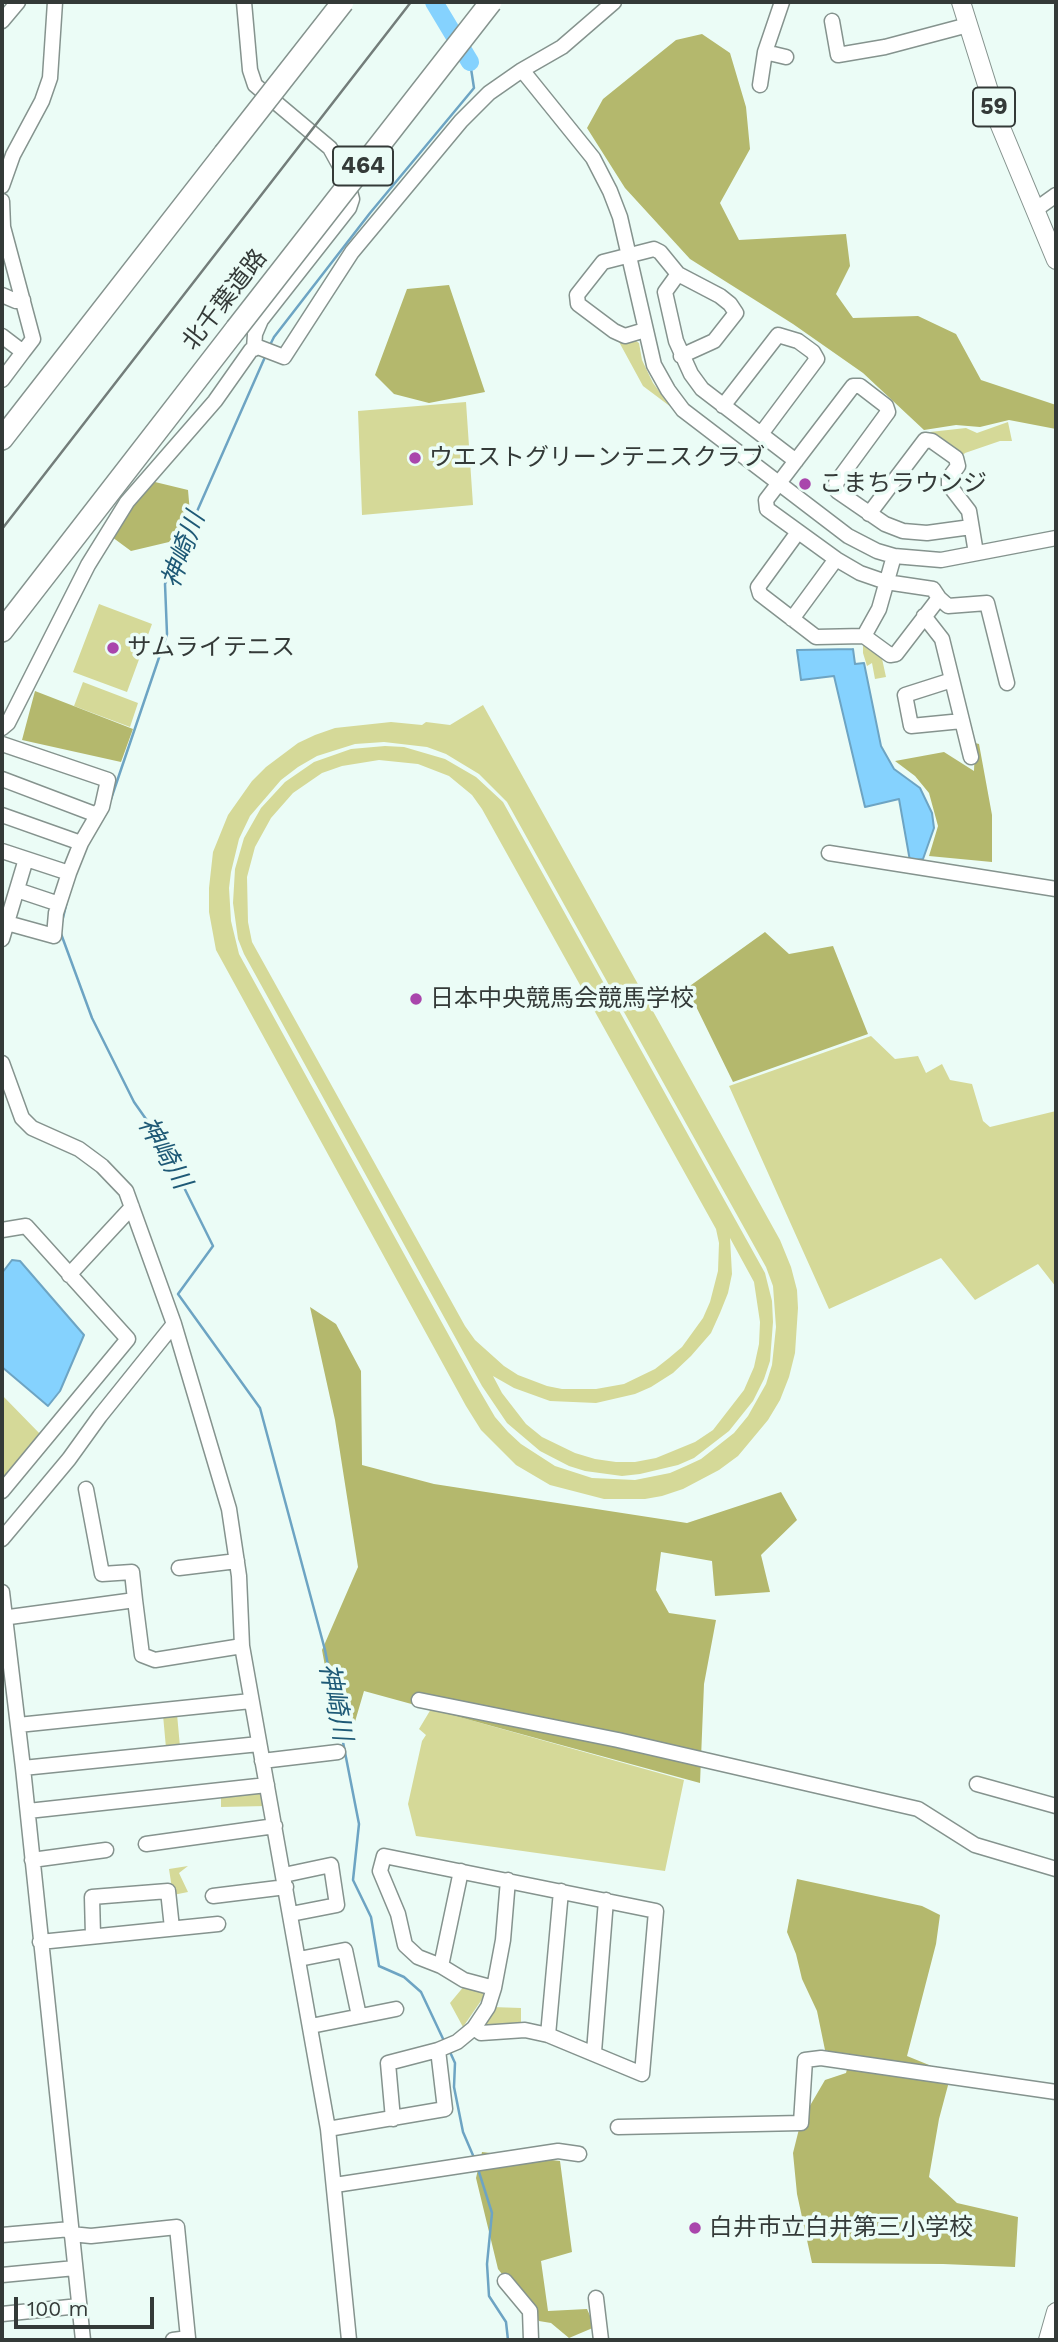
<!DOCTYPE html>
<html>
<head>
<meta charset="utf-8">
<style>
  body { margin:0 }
  #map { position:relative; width:1058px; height:2342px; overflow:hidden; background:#ebfcf6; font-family:"Work Sans",sans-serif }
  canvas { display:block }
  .frame { position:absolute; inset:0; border:4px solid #343a38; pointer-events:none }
  .scale { position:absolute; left:14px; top:2297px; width:140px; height:32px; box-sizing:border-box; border:4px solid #343a38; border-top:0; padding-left:9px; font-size:21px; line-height:24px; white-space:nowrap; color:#343a38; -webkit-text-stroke:5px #ebfcf6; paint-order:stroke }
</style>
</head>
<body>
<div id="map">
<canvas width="1058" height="2342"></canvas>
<div class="frame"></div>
<div class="scale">100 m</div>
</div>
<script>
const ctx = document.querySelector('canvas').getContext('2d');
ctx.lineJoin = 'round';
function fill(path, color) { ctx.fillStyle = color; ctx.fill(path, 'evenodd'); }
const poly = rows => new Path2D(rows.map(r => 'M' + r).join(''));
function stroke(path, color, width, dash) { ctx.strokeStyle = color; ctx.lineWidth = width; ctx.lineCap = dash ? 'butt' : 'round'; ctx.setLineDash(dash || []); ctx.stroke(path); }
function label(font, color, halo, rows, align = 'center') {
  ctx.font = font + ' "Work Sans","Noto Sans JP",sans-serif'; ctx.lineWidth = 7; ctx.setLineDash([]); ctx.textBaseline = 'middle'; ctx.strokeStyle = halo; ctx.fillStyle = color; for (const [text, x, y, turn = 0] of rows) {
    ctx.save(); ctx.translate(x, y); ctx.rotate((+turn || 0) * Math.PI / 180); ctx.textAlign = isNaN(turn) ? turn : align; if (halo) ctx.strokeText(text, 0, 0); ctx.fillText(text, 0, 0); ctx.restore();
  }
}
fill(poly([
  [633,339,639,343,642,360,653,383,671,407,643,386,618,340],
  [466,402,473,505,362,515,358,411],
  [1008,422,1012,441,1000,441,965,453,961,457,930,432,966,428,977,433],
  [99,604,152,624,127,692,73,672],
  [863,641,881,654,886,677,875,679,872,663,867,666,863,653],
  [83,682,138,703,130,727,74,706],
  [483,705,780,1240,791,1267,797,1290,798,1308,795,1353,789,1377,780,1400,768,1420,738,1456,719,1470,683,1489,662,1496,645,1499,604,1499,550,1485,516,1465,481,1430,466,1406,216,950,209,912,209,888,213,852,228,815,252,781,266,767,298,743,315,735,335,728,391,722,422,725,426,722,450,725],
  [384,742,427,747,446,754,479,774,507,802,766,1267,773,1286,776,1327,772,1365,766,1384,748,1416,734,1433,701,1459,686,1466,670,1473,635,1480,592,1478,555,1466,521,1444,508,1432,495,1417,474,1381,239,954,231,921,229,888,231,872,239,839,250,816,281,780,298,767,317,756,355,744],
  [385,746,404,747,445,759,476,777,503,802,765,1273,772,1301,773,1322,770,1361,764,1379,753,1401,729,1431,694,1458,678,1465,640,1474,622,1476,585,1471,569,1466,540,1451,507,1423,482,1386,244,954,238,939,233,903,235,869,244,838,261,808,285,782,314,762,351,749],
  [379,760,418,764,449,776,472,795,482,809,716,1229,719,1243,718,1271,710,1302,703,1318,682,1347,669,1358,655,1369,624,1384,596,1389,562,1389,547,1386,518,1375,504,1366,475,1340,465,1326,252,942,248,922,247,877,255,847,271,818,293,793,322,773,342,766],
  [730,1238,754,1282,760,1322,759,1344,754,1367,744,1390,713,1430,695,1442,656,1458,635,1462,616,1462,595,1459,575,1453,542,1437,526,1424,502,1393,493,1376,514,1388,550,1401,596,1403,635,1394,651,1387,673,1373,691,1356,711,1333,720,1313,728,1293,732,1274],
  [871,1036,895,1059,918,1056,926,1073,942,1064,950,1080,972,1084,983,1121,990,1127,1056,1111,1056,1287,1038,1264,975,1300,941,1258,829,1309,729,1086],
  [2,1395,42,1436,2,1484],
  [434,1704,452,1715,684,1780,665,1871,416,1836,408,1804,422,1741,426,1735,419,1729],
  [177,1714,180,1747,166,1748,163,1715],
  [264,1790,267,1806,221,1807,221,1791],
  [188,1866,179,1873,188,1892,173,1895,169,1869],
  [465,1985,485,1990,485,1995,463,2027,450,2003],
  [492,2007,521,2008,521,2023,482,2026]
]), '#d5d998');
fill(poly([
  [702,34,730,53,746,107,750,149,720,203,739,240,846,234,850,266,836,294,853,318,918,316,956,334,981,380,1056,405,1056,429,1009,420,980,427,956,425,924,430,863,373,793,324,690,259,625,188,587,128,603,99,676,40],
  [449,285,485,392,429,403,394,394,375,375,407,289],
  [155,482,188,490,190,513,169,542,131,551,112,537,130,503],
  [35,691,133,729,121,762,22,740],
  [975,743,979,744,992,815,992,862,929,856,938,826,929,793,915,776,895,761,944,752,974,771],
  [765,932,789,954,833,946,868,1034,733,1082,687,988],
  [310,1307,336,1324,361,1371,362,1465,434,1484,687,1523,781,1492,797,1520,761,1555,770,1592,715,1596,712,1561,661,1552,656,1590,669,1613,716,1620,704,1684,700,1783,364,1691,349,1742,333,1709,322,1650,358,1567,335,1420],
  [797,1879,922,1906,940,1915,936,1944,907,2056,951,2074,939,2119,929,2177,957,2203,1018,2217,1015,2267,943,2264,812,2263,797,2194,793,2153,801,2121,825,2080,846,2073,850,2058,825,2050,817,2011,802,1979,796,1954,787,1932],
  [482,2152,560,2161,572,2252,541,2261,548,2311,587,2309,595,2327,569,2338,551,2323,539,2321,498,2269,476,2178]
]), '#b4b86d');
const water = poly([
  [853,649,855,664,864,663,881,746,894,769,920,788,932,813,934,828,923,859,910,861,899,799,865,807,834,676,801,680,797,650,853,649],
  [12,1260,20,1261,84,1335,60,1391,48,1406,2,1367,2,1273,12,1260]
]);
fill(water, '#85d2fe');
stroke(water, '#6da4c3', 2);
stroke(poly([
  [269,347,274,337,370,213,474,88,470,62],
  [111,799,167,634,165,584,265,357],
  [62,922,67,901],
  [60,931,92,1018,134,1102,160,1139,213,1246,178,1294,260,1408,325,1650,359,1824,353,1880,371,1917,379,1966,404,1977,421,1992,445,2043],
  [450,2052,455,2063,454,2087,463,2132,475,2160],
  [478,2169,492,2213,487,2264,489,2296,506,2322,508,2340]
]), '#6da4c3', 2.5);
stroke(poly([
  [434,2,470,62]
]), '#85d2fe', 18);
const minor = poly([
  [244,2,250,70,255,85,330,148,346,177,352,199,349,208,261,320,255,334,254,349],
  [2,21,18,2],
  [832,21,838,55,885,47,968,25],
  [765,52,786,57],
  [522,70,593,158,610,191,620,217,654,365,668,390,683,410,848,536,877,551,894,556,941,560,1056,538],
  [760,85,765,52,782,2],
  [2,186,13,155,42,101,50,78,55,2],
  [2,201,3,227,33,339,23,352,2,336],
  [1035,210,1056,195],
  [678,274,665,292,676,341,691,374,702,389,796,461],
  [2,295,16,301,23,300],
  [645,330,625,336,614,331,578,304,577,295,603,262,654,249,660,252,678,274,720,296,730,304,736,313,714,341,681,356],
  [2,380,23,352],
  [723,406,778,335,798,341,813,352,817,359,761,434],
  [869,514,925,440,932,441,956,458,958,466,949,478,949,485,969,511,976,553],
  [798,532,758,587,760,594,816,637,864,636,890,655,896,654,939,598,933,589,886,582,860,573,836,559,767,509,766,500,853,386,860,386,886,406,888,412,836,483,837,491,885,524,903,531,927,533,971,527],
  [939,598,948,606,987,603,1007,683],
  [924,616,942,639,971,757],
  [792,619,836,559],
  [864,636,879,609,894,556],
  [952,680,905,695,911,726,962,721],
  [2,728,8,723,88,565,127,502,215,401,251,350,258,347,284,357,352,252,461,121,489,93,522,70,562,47,614,2],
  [2,744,108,780,102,807,81,843,69,873,56,913,54,936,7,923],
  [2,779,97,815],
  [2,815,81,843],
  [2,851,69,873],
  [829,853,1056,889],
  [17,890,59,904],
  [2,939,26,859],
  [2,1063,22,1118,32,1128,79,1149,102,1166,126,1191,174,1324,229,1509,239,1576,242,1646,328,2129,349,2340],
  [2,1230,26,1226,128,1339,2,1491],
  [69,1275,132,1207],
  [86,1489,102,1574,132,1572,135,1600],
  [2,1539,69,1459,100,1416,174,1324],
  [179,1568,237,1561],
  [2,1592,23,1768,83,2340],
  [2,1618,135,1600,142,1655,155,1660,242,1646],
  [419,1700,618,1740,918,1809,975,1845,1056,1869],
  [18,1725,251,1701],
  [262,1761,338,1752],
  [23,1768,259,1744],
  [977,1784,1056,1806],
  [28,1811,267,1785],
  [146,1844,275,1826],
  [32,1860,106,1850],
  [284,1875,331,1865,337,1905,291,1914],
  [213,1896,286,1887],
  [93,1936,92,1897,168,1891,172,1928],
  [40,1942,218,1924],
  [299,1959,345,1950,359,2016],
  [441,1966,461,1871],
  [311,2026,396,2009],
  [474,2028,481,2033,525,2030,548,2035,642,2074,656,1911,384,1856,380,1871,398,1914,405,1945,418,1957,441,1966,464,1980,494,1988],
  [548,2035,561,1891],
  [594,2052,606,1900],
  [393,2119,388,2063,438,2050],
  [618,2127,801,2123,805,2060,821,2058,1056,2092],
  [328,2129,445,2109,438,2050,457,2042,474,2028,488,2007,494,1988,503,1940,508,1880],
  [335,2185,558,2151,579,2154],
  [71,2234,91,2236,177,2227,188,2338,173,2340],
  [2,2235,71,2229],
  [2,2275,75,2268],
  [505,2281,530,2311,531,2340],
  [596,2298,601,2340],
  [2,2314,79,2306]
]);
const major = poly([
  [961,2,999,123,1056,260],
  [1048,2340,1056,2312]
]);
const highway = poly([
  [2,439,224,154],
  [2,631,236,329]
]);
stroke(minor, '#85938e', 17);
stroke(major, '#85938e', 20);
stroke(highway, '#85938e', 24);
stroke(minor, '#fff', 14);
stroke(major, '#fff', 18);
stroke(highway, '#fff', 21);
stroke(poly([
  [2,529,411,2]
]), '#737d7a', 2.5);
const highwayBridge = poly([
  [224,154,343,2],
  [236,329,491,2]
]);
stroke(highwayBridge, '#85938e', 24, []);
stroke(highwayBridge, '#fff', 21);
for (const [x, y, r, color] of [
  [415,458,7,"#a946ac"],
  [805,484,7,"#a946ac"],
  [113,648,7,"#a946ac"],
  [416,999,7,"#a946ac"],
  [695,2228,7,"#a946ac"]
]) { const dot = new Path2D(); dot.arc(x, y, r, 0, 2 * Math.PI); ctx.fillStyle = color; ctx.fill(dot); stroke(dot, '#ebfcf6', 2.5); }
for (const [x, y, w] of [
  [994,107,42],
  [363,166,60]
]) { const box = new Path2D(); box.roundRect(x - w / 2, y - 19.5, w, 39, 5); ctx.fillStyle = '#ebfcf6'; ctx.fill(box); stroke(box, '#343a38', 2); }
label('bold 23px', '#343a38', null, [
  ["59",994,107],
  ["464",363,166]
]);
label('24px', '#343a38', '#ebfcf6', [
  ["北千葉道路",225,300,-52]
]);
label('24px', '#343a38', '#ebfcf6', [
  ["ウエストグリーンテニスクラブ",429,458],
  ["こまちラウンジ",819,484],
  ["サムライテニス",127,648],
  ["日本中央競馬会競馬学校",430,999],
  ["白井市立白井第三小学校",709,2228]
], 'left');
label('italic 26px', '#1e5976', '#ebfcf6', [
  ["神崎川",184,550,-70],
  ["神崎川",164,1153,60],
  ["神崎川",335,1702,79]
]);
</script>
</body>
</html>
